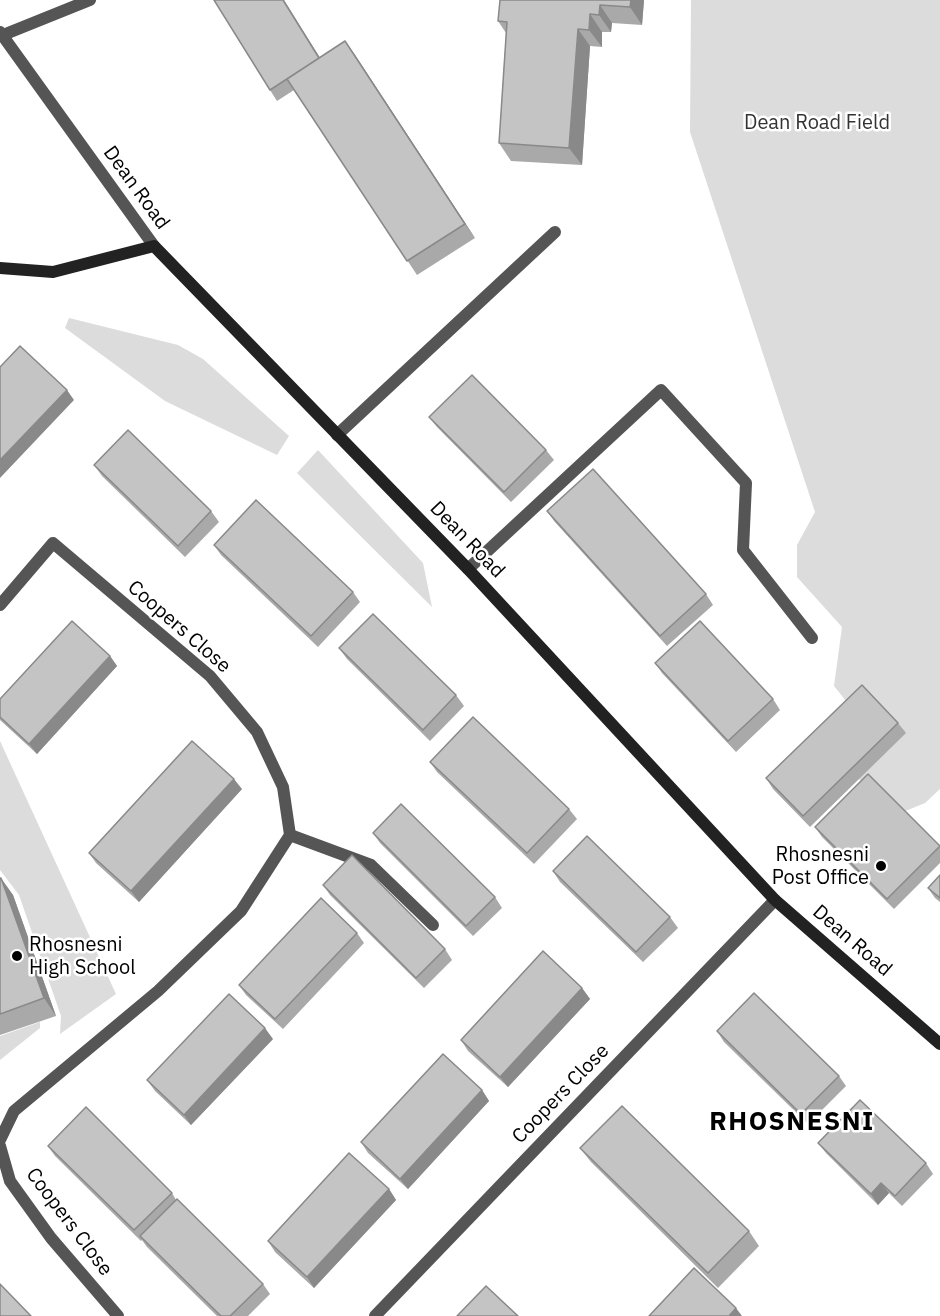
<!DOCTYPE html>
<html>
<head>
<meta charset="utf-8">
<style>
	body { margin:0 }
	canvas { display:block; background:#fff }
</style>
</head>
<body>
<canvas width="940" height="1316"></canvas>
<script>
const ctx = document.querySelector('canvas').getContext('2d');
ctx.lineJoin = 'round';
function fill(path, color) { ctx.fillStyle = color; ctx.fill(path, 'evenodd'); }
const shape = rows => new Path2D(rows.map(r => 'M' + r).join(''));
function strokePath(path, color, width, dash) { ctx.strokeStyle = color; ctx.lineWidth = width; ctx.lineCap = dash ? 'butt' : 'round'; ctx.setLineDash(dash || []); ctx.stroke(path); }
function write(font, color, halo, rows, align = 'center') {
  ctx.font = font + ' "IBM Plex Sans",sans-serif'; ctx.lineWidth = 5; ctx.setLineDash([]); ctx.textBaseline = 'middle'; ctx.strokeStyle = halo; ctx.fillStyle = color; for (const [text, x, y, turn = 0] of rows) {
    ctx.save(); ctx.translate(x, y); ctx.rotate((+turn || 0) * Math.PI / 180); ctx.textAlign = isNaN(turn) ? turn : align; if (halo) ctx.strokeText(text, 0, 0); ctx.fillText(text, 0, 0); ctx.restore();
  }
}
const green = shape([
	[691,0,940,0,940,789,925,803,903,812,870,790,859,779,846,701,834,686,842,627,797,577,797,545,815,512,690,132],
	[69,318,178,345,203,359,289,436,277,455,165,401,65,328],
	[318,450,423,563,432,607,297,473],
	[0,741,116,994,60,1034,61,1016,19,895,0,870],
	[40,1022,40,1028,0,1060,0,1036]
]);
const service = shape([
	[3,35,90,0],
	[337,435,555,232],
	[468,569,661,390,746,483,743,550,812,638],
	[290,835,371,865,433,925]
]);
const minor = shape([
	[0,605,53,543,210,676,257,732,283,787,290,835,241,911,158,991,14,1111,0,1140],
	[0,1146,10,1181,51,1238,118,1316],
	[375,1316,775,900]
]);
const tertiary = shape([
	[0,32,154,246]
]);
const secondary = shape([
	[0,268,53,272,154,246,468,569,775,900,940,1044]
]);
const wall = shape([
	[500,0,644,0,642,25,612,23,611,32,602,32,602,47,590,46,582,165,511,161,499,143,506,33,498,21],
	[355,55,475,238,417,275,294,90,277,101,270,90,320,57],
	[429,417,546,450,554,460,511,502,437,427],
	[94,465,211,511,219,522,185,557,102,476],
	[547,511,706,594,713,605,667,646,554,521],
	[214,545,353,592,360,602,318,647,221,555],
	[339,648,456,695,464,706,430,741,347,659],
	[110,656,117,666,37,754,0,720,0,699],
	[655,663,773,699,780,710,736,752,662,673],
	[898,723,906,733,810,827,773,789,766,778],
	[430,762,569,809,577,819,534,864,437,772],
	[242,789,139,902,96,863,89,853],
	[815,827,940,846,940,863,894,909,822,837],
	[373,833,495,897,502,908,473,936,380,843],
	[553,871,670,917,678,928,643,962,560,882],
	[940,875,940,902,935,898,928,888],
	[0,878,13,895,56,1016,0,1035],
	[323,885,445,949,452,960,424,988,330,895],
	[357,933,364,943,283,1029,246,995,239,985],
	[582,988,590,999,508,1087,468,1051,461,1040],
	[717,1031,839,1076,846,1086,808,1124,724,1042],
	[273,1039,191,1125,155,1091,147,1080],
	[482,1090,489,1101,408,1189,368,1153,361,1142],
	[818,1143,926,1163,933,1174,902,1206,889,1193,878,1205,826,1153],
	[48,1146,172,1193,176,1200,263,1284,270,1294,248,1316,217,1316,147,1247,142,1240,141,1241,55,1156],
	[580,1148,749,1231,759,1246,718,1288,591,1162],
	[389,1189,396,1200,314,1288,275,1252,268,1241]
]);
const shadedWall = shape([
	[283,0,284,0,327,69,320,59],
	[631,0,644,0,642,25,630,7],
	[600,5,612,23,611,32,599,15],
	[590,14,602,32,602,47,589,30],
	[578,29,590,46,582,165,569,148],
	[345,41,355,55,475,238,465,224],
	[67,390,74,400,0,478,0,460],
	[110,656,117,666,37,754,29,744],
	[234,779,242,789,139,902,131,891],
	[1,878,13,895,56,1016,44,998],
	[582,988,590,999,508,1087,500,1077],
	[265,1028,273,1039,191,1125,184,1115],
	[482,1090,489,1101,408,1189,400,1179],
	[881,1183,889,1193,878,1205,871,1194],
	[389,1189,396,1200,314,1288,307,1277],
	[736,1308,742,1316,729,1316]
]);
const building = shape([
	[214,0,283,0,319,58,270,90,214,0],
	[500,0,631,0,630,7,600,5,599,15,590,14,589,30,578,29,569,148,499,143,507,22,498,21,500,0],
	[345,41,465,224,407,261,287,79,345,41],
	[20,346,67,390,0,460,0,367,20,346],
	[472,375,546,450,504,492,429,417,472,375],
	[128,430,211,511,178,546,94,465,128,430],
	[593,469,706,594,660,636,547,511,593,469],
	[256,500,353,592,311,636,214,545,256,500],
	[373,614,456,695,423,730,339,648,373,614],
	[72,621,110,656,29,744,0,717,0,699,72,621],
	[700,621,773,699,728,741,655,663,700,621],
	[862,685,898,723,803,816,766,778,862,685],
	[473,717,569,809,527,853,430,762,473,717],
	[192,741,234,779,131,891,89,853,192,741],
	[868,774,940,846,887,899,815,827,868,774],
	[401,804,495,897,466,926,373,833,401,804],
	[587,836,670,917,636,952,553,871,587,836],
	[352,855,445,949,416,978,323,885,352,855],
	[940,875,940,898,928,888,940,875],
	[0,878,1,878,44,998,0,1014,0,878],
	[321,898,357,933,275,1019,239,985,321,898],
	[543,951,582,988,500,1077,461,1040,543,951],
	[754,993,839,1076,801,1114,717,1031,754,993],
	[229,994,265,1028,184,1115,147,1080,229,994],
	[443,1054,482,1090,400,1179,361,1142,443,1054],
	[860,1100,926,1163,895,1196,881,1183,871,1194,818,1143,860,1100],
	[622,1106,749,1231,708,1273,580,1148,622,1106],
	[86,1107,172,1193,134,1230,48,1146,86,1107],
	[349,1153,389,1189,307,1277,268,1241,349,1153],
	[177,1199,263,1284,230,1316,221,1316,140,1236,177,1199],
	[694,1268,736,1308,729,1316,649,1316,694,1268],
	[0,1284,31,1316,0,1316,0,1284],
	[486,1286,518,1316,457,1316,486,1286]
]);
const markers = [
	[881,866,6,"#000"],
	[17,956,6,"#000"]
];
const parkNames = [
	["Dean Road Field",817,123]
];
const streetNames = [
	["Dean Road",136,188,54],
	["Dean Road",467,540,46],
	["Coopers Close",179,627,41],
	["Dean Road",852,941,41],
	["Coopers Close",561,1094,-46],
	["Coopers Close",69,1222,53]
];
const poiNames = [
	["Rhosnesni",869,855],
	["Post Office",869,878],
	["Rhosnesni",29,945,"left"],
	["High School",29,968,"left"]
];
const districtNames = [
	["RHOSNESNI",792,1122]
];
fill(green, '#dcdcdc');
strokePath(service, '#555', 12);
strokePath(minor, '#555', 12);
strokePath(tertiary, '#555', 12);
strokePath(secondary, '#222', 12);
fill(wall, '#a9a9a9');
fill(shadedWall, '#898989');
fill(building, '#c4c4c4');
strokePath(building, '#898989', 1.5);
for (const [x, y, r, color] of markers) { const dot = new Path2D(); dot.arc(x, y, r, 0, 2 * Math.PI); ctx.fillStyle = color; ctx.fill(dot); strokePath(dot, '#fff', 2); }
write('20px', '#333', '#fff', parkNames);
write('20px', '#000', '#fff', streetNames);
write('20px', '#000', '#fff', poiNames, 'right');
ctx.letterSpacing = '1.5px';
write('bold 26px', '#000', '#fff', districtNames);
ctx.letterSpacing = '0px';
</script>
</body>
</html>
